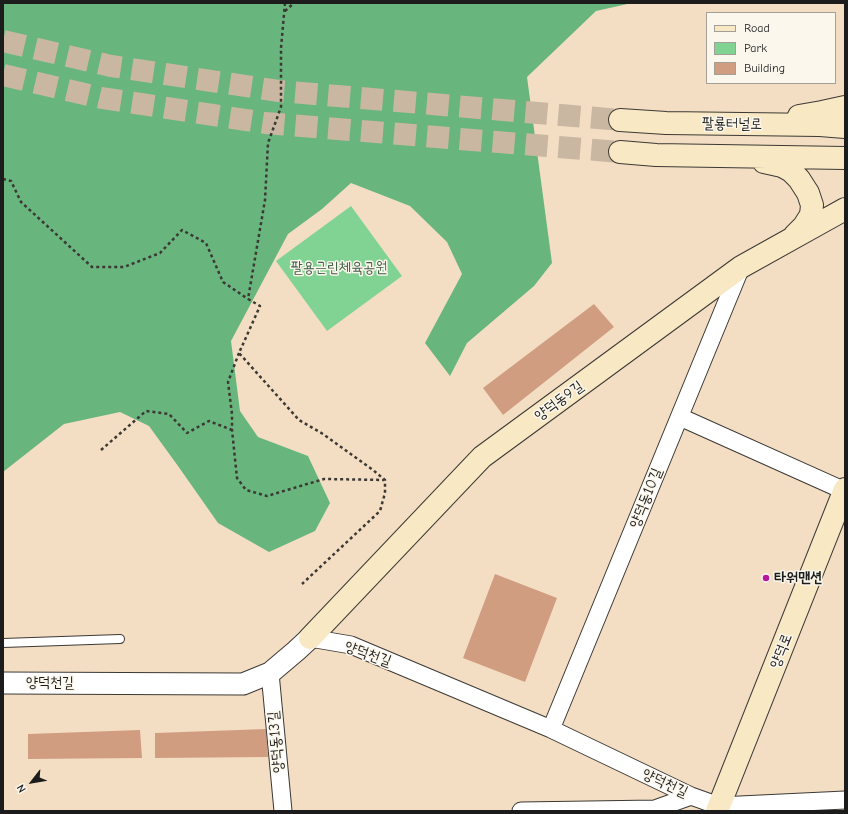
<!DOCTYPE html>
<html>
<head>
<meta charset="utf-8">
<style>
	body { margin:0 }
	#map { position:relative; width:848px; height:814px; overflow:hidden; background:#f4dec3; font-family:"Comic Neue",sans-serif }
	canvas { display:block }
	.frame { position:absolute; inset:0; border:4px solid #1c1c1c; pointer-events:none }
	.legend { position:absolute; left:706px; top:12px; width:130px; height:72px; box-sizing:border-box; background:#fbf7ec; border:1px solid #a29f99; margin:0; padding:5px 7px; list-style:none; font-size:12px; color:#1c1c1c }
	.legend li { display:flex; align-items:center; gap:8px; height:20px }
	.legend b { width:20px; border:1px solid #a29f99 }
	.north { position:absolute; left:12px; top:762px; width:40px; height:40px; -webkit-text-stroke:3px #fbf7ec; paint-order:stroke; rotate:239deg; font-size:11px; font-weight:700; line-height:16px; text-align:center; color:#1c1c1c }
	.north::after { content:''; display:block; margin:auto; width:14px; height:18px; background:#1c1c1c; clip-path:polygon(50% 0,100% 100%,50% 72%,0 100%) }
</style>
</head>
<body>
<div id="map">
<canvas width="848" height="814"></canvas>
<div class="frame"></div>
<ul class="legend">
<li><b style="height:5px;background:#f8e8c3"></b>Road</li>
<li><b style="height:11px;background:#81d394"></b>Park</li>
<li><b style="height:11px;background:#d09d81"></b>Building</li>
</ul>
<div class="north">N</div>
</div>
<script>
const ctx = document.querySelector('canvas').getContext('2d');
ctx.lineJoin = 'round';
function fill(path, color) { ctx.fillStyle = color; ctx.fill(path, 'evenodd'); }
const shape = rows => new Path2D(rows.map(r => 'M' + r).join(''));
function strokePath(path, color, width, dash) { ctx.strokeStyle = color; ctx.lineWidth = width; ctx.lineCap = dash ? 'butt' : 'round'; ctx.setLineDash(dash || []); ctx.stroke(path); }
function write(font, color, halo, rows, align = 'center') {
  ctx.font = font + ' "Comic Neue","Poor Story",sans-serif'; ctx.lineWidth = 3; ctx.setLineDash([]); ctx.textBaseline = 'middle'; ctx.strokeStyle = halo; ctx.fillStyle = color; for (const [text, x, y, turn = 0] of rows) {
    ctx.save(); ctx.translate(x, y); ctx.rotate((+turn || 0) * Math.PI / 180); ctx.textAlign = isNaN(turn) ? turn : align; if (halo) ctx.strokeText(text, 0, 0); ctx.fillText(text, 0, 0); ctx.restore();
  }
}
const green = shape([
	[351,206,402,276,327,331,276,261]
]);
const forest = shape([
	[3,3,632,3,596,11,527,77,552,263,534,286,467,343,450,376,425,343,462,274,447,242,410,206,351,183,322,209,288,234,231,341,240,411,258,437,308,456,330,503,315,531,269,552,218,523,178,466,149,426,120,412,64,424,3,472]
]);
const building = shape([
	[594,304,614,327,503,415,483,388],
	[495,574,557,598,525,682,463,658],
	[266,729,268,757,155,758,155,733],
	[140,730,142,758,28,759,28,734]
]);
const secondaryTunnel = shape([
	[3,41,111,66,279,91,620,120],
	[3,75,102,98,265,123,620,152]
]);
const path = shape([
	[285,3,281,48,281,107,268,143,265,200,248,299,260,306,239,353,299,420,323,434,373,470,385,480,385,493,380,511,302,584],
	[285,11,294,3],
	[3,179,11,181,21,202,92,267,124,267,160,253,182,230,206,243,223,282,248,299],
	[239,353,228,382,232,414,232,430,237,478,246,490,267,496,324,479,384,480],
	[101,450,146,411,169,414,187,433,209,421,232,430]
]);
const service = shape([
	[3,643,120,639]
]);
const minor = shape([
	[680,417,845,491],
	[310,638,351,645,551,729,691,796,719,806,845,800],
	[270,673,283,811],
	[551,729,741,267],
	[521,811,655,809,691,796]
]);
const tertiary = shape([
	[3,683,243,684,270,673,296,651,310,638]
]);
const secondary = shape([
	[799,116,822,112,845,107],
	[620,120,666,123,820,125,845,127],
	[620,152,656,155,845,158],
	[764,162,782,166,791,171,799,179,808,193,812,205,811,215,804,226,795,235],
	[310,638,482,457,741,267,845,209],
	[717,811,845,489]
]);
const markers = [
	[766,578,4,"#b5179e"]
];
const streetNames = [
	["팔룡터널로",732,124,1],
	["양덕동9길",559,401,-36],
	["양덕동10길",646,498,-68],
	["양덕로",781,651,-68],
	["양덕천길",368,654,20],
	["양덕천길",50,683],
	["양덕동13길",276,742,-95],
	["양덕천길",665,783,25]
];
const parkNames = [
	["팔용근린체육공원",339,268]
];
const poiNames = [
	["타워맨션",774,578]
];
fill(green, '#81d394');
fill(forest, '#68b57e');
fill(building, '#d09d81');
strokePath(secondaryTunnel, '#c9b7a2', 22, [22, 11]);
strokePath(service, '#3c3935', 10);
strokePath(minor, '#3c3935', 19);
strokePath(tertiary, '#3c3935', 23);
strokePath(secondary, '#3c3935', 24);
strokePath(path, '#3c3935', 2.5, [3, 3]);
strokePath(service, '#fff', 8);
strokePath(minor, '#fff', 17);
strokePath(tertiary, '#fff', 21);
strokePath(secondary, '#f8e8c3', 22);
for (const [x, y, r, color] of markers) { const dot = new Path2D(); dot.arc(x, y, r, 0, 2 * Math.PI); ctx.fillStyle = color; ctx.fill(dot); strokePath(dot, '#fbf7ec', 1.5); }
write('15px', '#1c1c1c', '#fbf7ec', streetNames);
write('15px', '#3f5c46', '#fbf7ec', parkNames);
write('bold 15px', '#1c1c1c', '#fbf7ec', poiNames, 'left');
</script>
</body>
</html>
